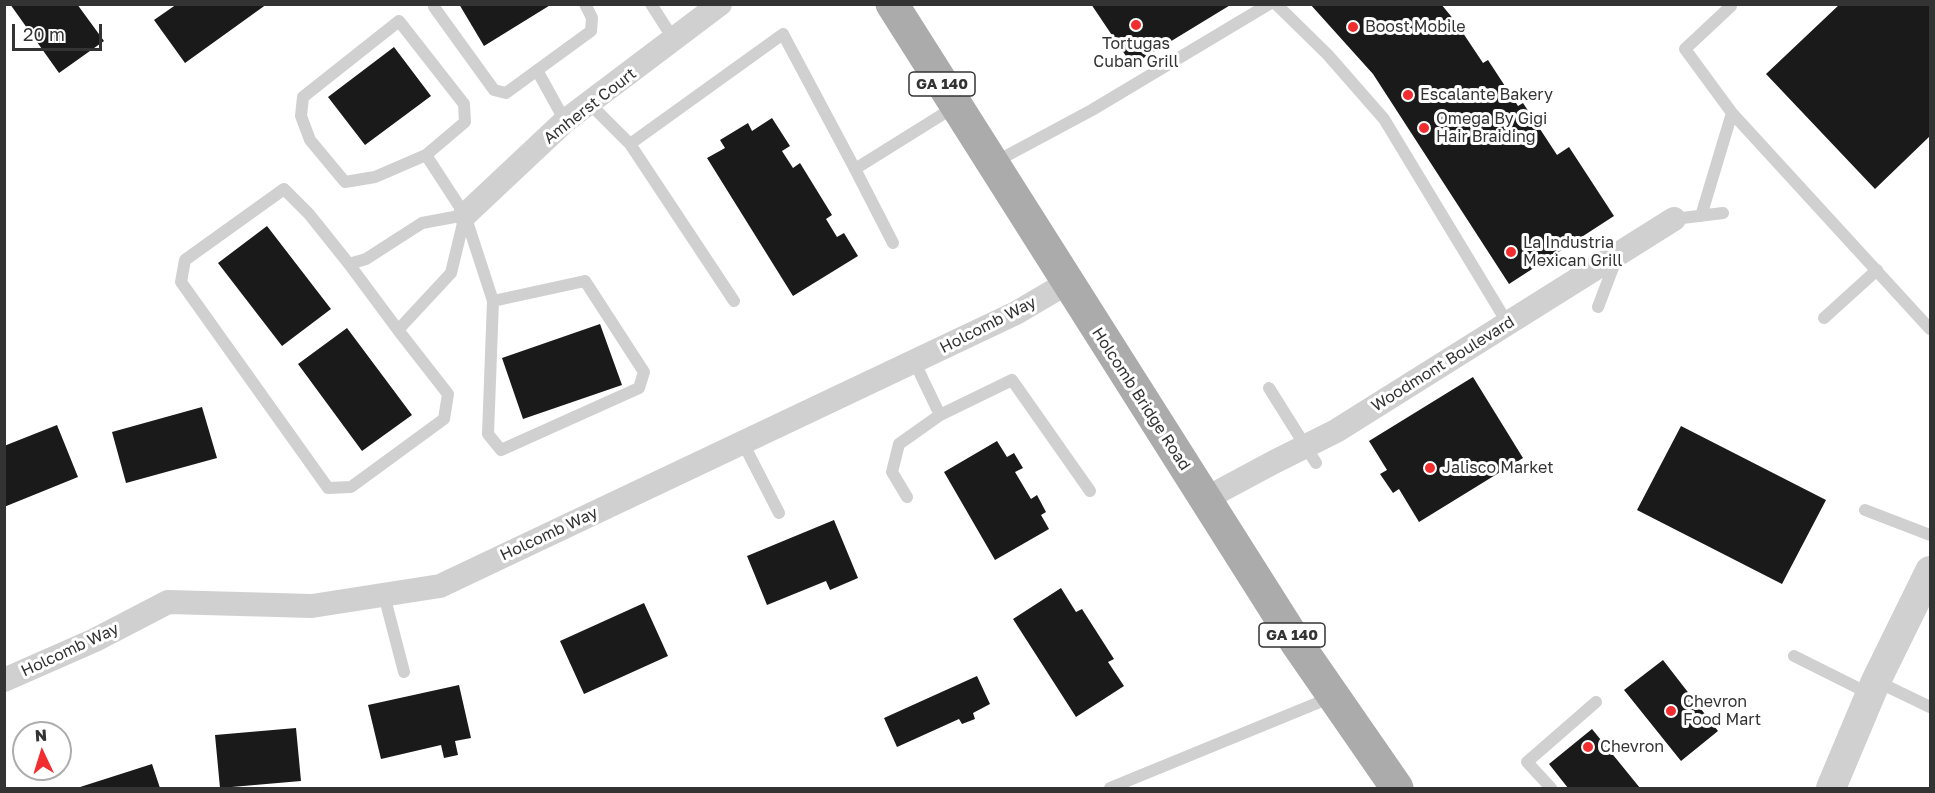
<!DOCTYPE html>
<html>
<head>
<meta charset="utf-8">
<style>
	body { margin:0 }
	#map { position:relative; width:1935px; height:793px; overflow:hidden; background:#fff; font-family:"Golos Text",sans-serif }
	canvas { display:block }
	.frame { position:absolute; inset:0; border:6px solid #333; pointer-events:none }
	.north { position:absolute; left:12px; top:721px; width:60px; height:60px; box-sizing:border-box; background:#fff; border:2px solid #adadad; border-radius:50%; rotate:356deg; font-size:16px; font-weight:700; line-height:24px; text-align:center; color:#333 }
	.north::after { content:''; display:block; margin:auto; width:21px; height:27px; background:#f12d2f; clip-path:polygon(50% 0,100% 100%,50% 72%,0 100%) }
	.scale { position:absolute; left:12px; top:24px; width:90px; height:27px; box-sizing:border-box; border:3px solid #333; border-top:0; padding-left:8px; font-size:18px; line-height:21px; white-space:nowrap; color:#333; -webkit-text-stroke:4px #fff; paint-order:stroke }
</style>
</head>
<body>
<div id="map">
<canvas width="1935" height="793"></canvas>
<div class="frame"></div>
<div class="north">N</div>
<div class="scale">20 m</div>
</div>
<script>
const ctx = document.querySelector('canvas').getContext('2d');
ctx.lineJoin = 'round';
function fill(path, color) { ctx.fillStyle = color; ctx.fill(path, 'evenodd'); }
const shape = rows => new Path2D(rows.map(r => 'M' + r).join(''));
function strokePath(path, color, width, dash) { ctx.strokeStyle = color; ctx.lineWidth = width; ctx.lineCap = dash ? 'butt' : 'round'; ctx.setLineDash(dash || []); ctx.stroke(path); }
function write(font, color, halo, rows, align = 'center') {
  ctx.font = font + ' "Golos Text",sans-serif'; ctx.lineWidth = 6; ctx.setLineDash([]); ctx.textBaseline = 'middle'; ctx.strokeStyle = halo; ctx.fillStyle = color; for (const [text, x, y, turn = 0] of rows) {
    ctx.save(); ctx.translate(x, y); ctx.rotate((+turn || 0) * Math.PI / 180); ctx.textAlign = isNaN(turn) ? turn : align; if (halo) ctx.strokeText(text, 0, 0); ctx.fillText(text, 0, 0); ctx.restore();
  }
}
const building = shape([
	[10,4,77,4,104,41,59,73],
	[177,4,267,4,185,63,154,20],
	[459,4,552,4,484,46],
	[1091,4,1232,4,1132,65],
	[1310,4,1441,4,1455,21,1483,63,1488,60,1518,106,1523,103,1557,155,1569,147,1614,216,1509,284,1373,74],
	[1840,4,1930,4,1930,136,1875,189,1766,74],
	[394,47,431,96,365,145,328,97],
	[772,118,790,146,782,151,793,168,800,163,832,215,826,219,837,237,844,233,858,256,793,296,707,158,725,148,720,140,748,123,752,131],
	[267,226,331,309,282,346,218,263],
	[600,324,622,385,523,419,502,358],
	[347,328,412,415,362,451,298,364],
	[1473,377,1523,458,1419,522,1399,489,1393,493,1380,474,1387,470,1369,441],
	[202,407,217,458,126,483,112,432],
	[57,425,78,477,4,507,4,446],
	[1681,426,1826,500,1782,584,1637,510],
	[997,441,1007,457,1014,453,1023,468,1015,472,1031,499,1037,495,1046,512,1041,515,1049,529,995,560,944,472],
	[834,520,858,578,830,590,826,581,767,605,747,556],
	[1061,588,1076,612,1082,609,1114,659,1108,662,1124,686,1076,717,1013,619],
	[644,603,668,656,584,694,560,641],
	[1663,660,1718,731,1681,761,1624,690],
	[977,676,990,704,973,713,975,719,962,724,959,719,897,747,884,718],
	[459,685,471,738,455,741,458,755,444,758,441,745,381,759,368,705],
	[296,728,301,781,220,788,215,735],
	[1592,729,1640,788,1568,788,1549,764],
	[152,764,160,788,77,788]
]);
const service = shape([
	[434,4,434,7,494,90,506,93,591,31,592,18,585,4],
	[651,4,674,40],
	[1276,4,1328,55,1384,119,1508,324],
	[1731,6,1685,49,1732,113,1930,329],
	[538,72,565,121],
	[589,103,630,144,783,34,855,169,956,106],
	[630,144,734,301],
	[426,155,375,177,345,182,310,140,301,116,303,97,399,21,464,104,465,122,426,155,465,215,493,301],
	[995,162,1092,110,1269,4],
	[855,169,893,243],
	[284,189,309,214,349,264,366,259,422,223,465,215,451,273,398,330,448,394,444,419,351,487,328,488,181,282,185,260,284,189],
	[1701,216,1732,113],
	[1674,219,1723,213],
	[349,264,398,330],
	[585,281,644,372,639,388,501,450,488,434,493,301,585,281],
	[1598,307,1617,257],
	[1824,318,1877,270],
	[914,361,940,415,1012,380,1090,491],
	[1269,388,1316,463],
	[743,443,779,513],
	[907,497,892,472,899,444,940,415],
	[1865,510,1930,535],
	[384,595,404,672],
	[1794,656,1870,694],
	[1876,681,1930,707],
	[1110,788,1332,697],
	[1551,788,1527,762,1596,702]
]);
const minor = shape([
	[465,215,565,121,720,4],
	[1205,499,1274,462,1336,431,1674,219],
	[4,680,95,640,168,602,312,606,440,586,1016,313,1067,283]
]);
const tertiary = shape([
	[1831,788,1876,681,1930,571]
]);
const primary = shape([
	[892,4,1296,642,1397,788]
]);
const markers = [
	[1136,25,6,"#f12d2f"],
	[1353,27,6,"#f12d2f"],
	[1408,95,6,"#f12d2f"],
	[1424,128,6,"#f12d2f"],
	[1511,252,6,"#f12d2f"],
	[1430,468,6,"#f12d2f"],
	[1671,711,6,"#f12d2f"],
	[1588,747,6,"#f12d2f"]
];
const shields = [
	[942,84,66],
	[1292,635,66]
];
const shieldNames = [
	["GA 140",942,84],
	["GA 140",1292,635]
];
const poiNames = [
	["Boost Mobile",1365,27],
	["Tortugas",1136,44,"center"],
	["Cuban Grill",1136,62,"center"],
	["Escalante Bakery",1420,95],
	["Omega By Gigi",1436,119],
	["Hair Braiding",1436,137],
	["La Industria",1523,243],
	["Mexican Grill",1523,261],
	["Jalisco Market",1442,468],
	["Chevron",1683,702],
	["Food Mart",1683,720],
	["Chevron",1600,747]
];
const streetNames = [
	["Amherst Court",590,106,-38],
	["Holcomb Way",988,325,-27],
	["Woodmont Boulevard",1443,364,-32],
	["Holcomb Bridge Road",1141,399,57],
	["Holcomb Way",549,534,-25],
	["Holcomb Way",70,650,-25]
];
fill(building, '#1a1a1a');
strokePath(service, '#d0d0d0', 12);
strokePath(minor, '#d0d0d0', 24);
strokePath(tertiary, '#d0d0d0', 30);
strokePath(primary, '#ababab', 33);
for (const [x, y, r, color] of markers) { const dot = new Path2D(); dot.arc(x, y, r, 0, 2 * Math.PI); ctx.fillStyle = color; ctx.fill(dot); strokePath(dot, '#fff', 2); }
for (const [x, y, w] of shields) { const box = new Path2D(); box.roundRect(x - w / 2, y - 12, w, 24, 4.5); ctx.fillStyle = '#fff'; ctx.fill(box); strokePath(box, '#333', 1.5); }
write('bold 15px', '#333', null, shieldNames);
write('16px', '#333', '#fff', poiNames, 'left');
write('16px', '#333', '#fff', streetNames);
</script>
</body>
</html>
